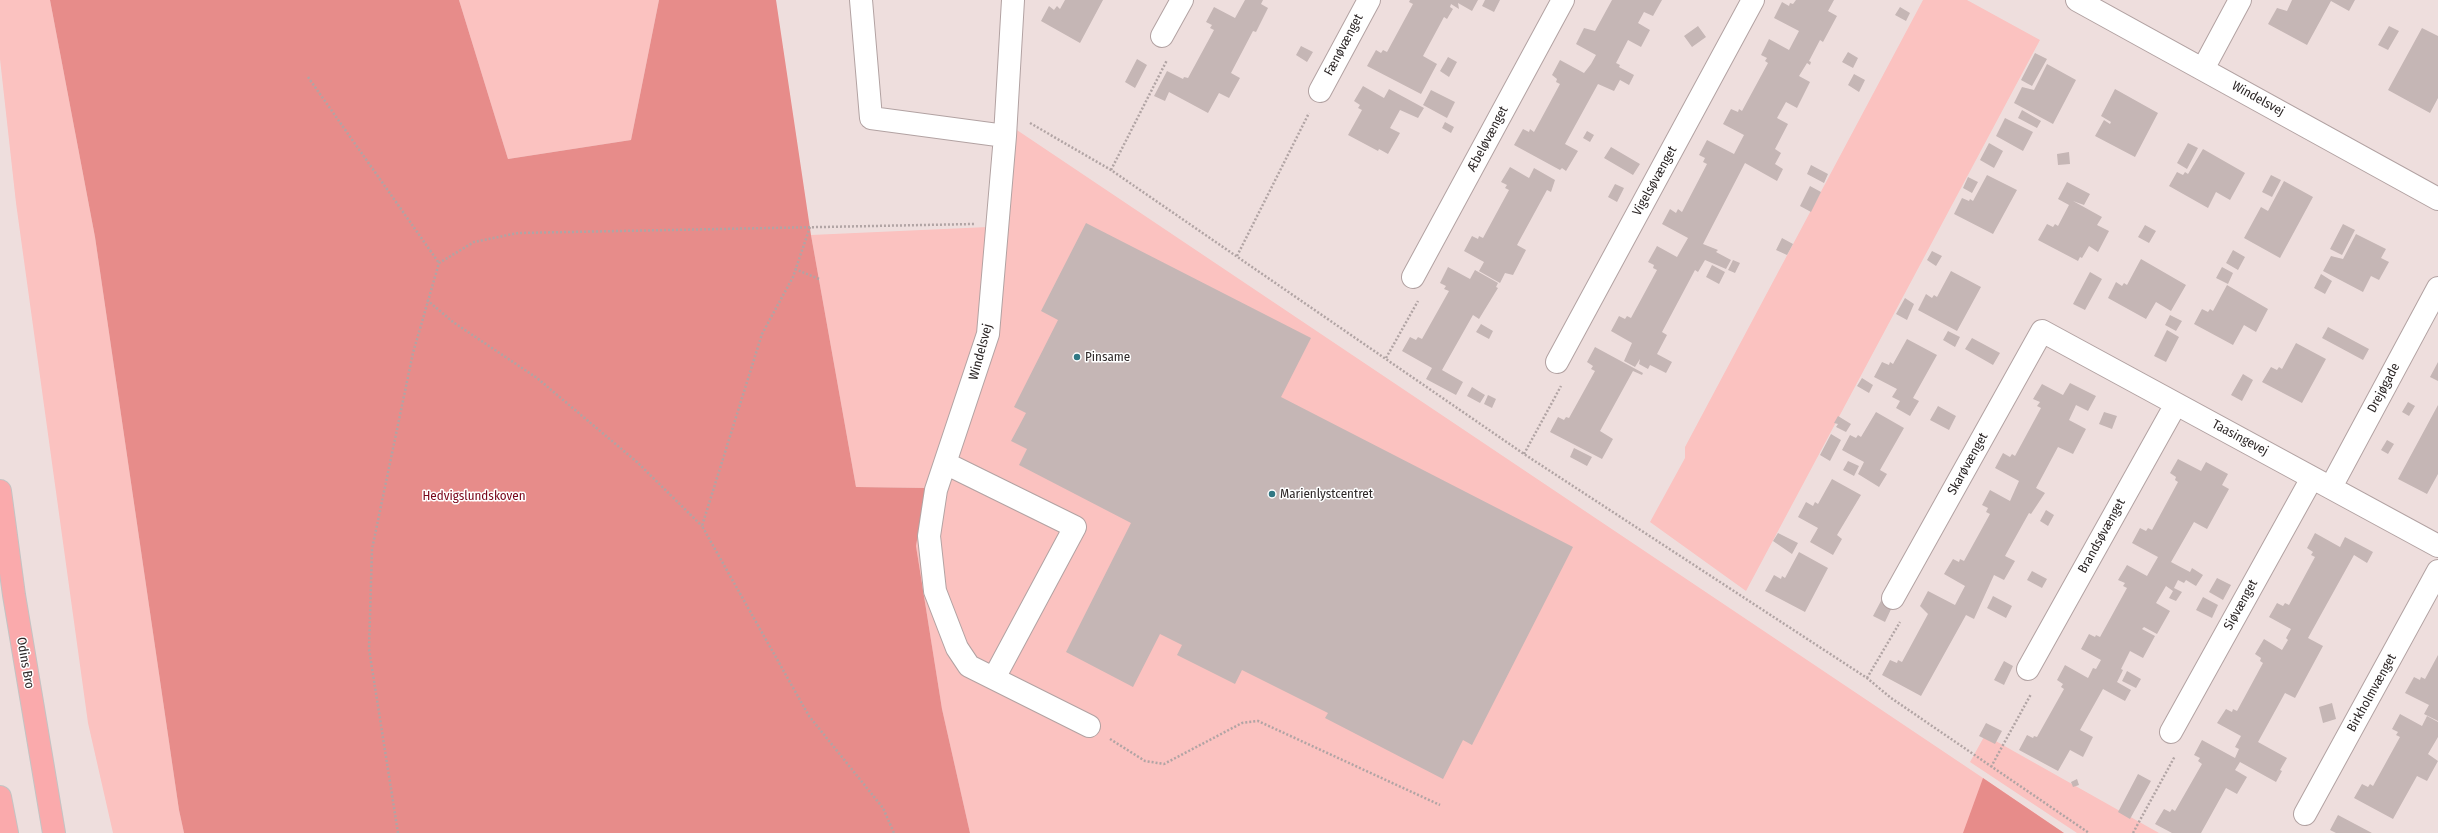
<!DOCTYPE html>
<html>
<head>
<meta charset="utf-8">
<style>
	body { margin:0 }
	canvas { display:block; background:#eededd }
</style>
</head>
<body>
<canvas width="2438" height="833"></canvas>
<script>
const ctx = document.querySelector('canvas').getContext('2d');
ctx.lineJoin = 'round';
function fill(path, color) { ctx.fillStyle = color; ctx.fill(path, 'evenodd'); }
const shape = rows => new Path2D(rows.map(r => 'M' + r).join(''));
function strokePath(path, color, width, dash) { ctx.strokeStyle = color; ctx.lineWidth = width; ctx.lineCap = dash ? 'butt' : 'round'; ctx.setLineDash(dash || []); ctx.stroke(path); }
function write(font, color, halo, rows, align = 'center') {
  ctx.font = font + ' "Fira Sans Condensed",sans-serif'; ctx.lineWidth = 3; ctx.setLineDash([]); ctx.textBaseline = 'middle'; ctx.strokeStyle = halo; ctx.fillStyle = color; for (const [text, x, y, turn = 0] of rows) {
    ctx.save(); ctx.translate(x, y); ctx.rotate((+turn || 0) * Math.PI / 180); ctx.textAlign = isNaN(turn) ? turn : align; if (halo) ctx.strokeText(text, 0, 0); ctx.fillText(text, 0, 0); ctx.restore();
  }
}
const green = shape([
	[0,0,50,0,95,237,179,810,184,833,113,833,88,723,16,203,0,59],
	[459,0,659,0,631,140,508,159],
	[1923,0,1967,0,2040,40,1746,591,1650,522,1685,458,1685,447],
	[996,116,1983,778,2064,833,970,833,942,709,916,546,926,488,856,487,811,235,988,227],
	[1985,735,2159,833,2077,833,1970,762]
]);
const forest = shape([
	[50,0,459,0,508,159,631,140,659,0,776,0,811,235,856,487,926,488,916,546,942,709,970,833,184,833,179,810,95,237],
	[1983,778,2064,833,1963,833]
]);
const building = shape([
	[1065,0,1103,0,1080,43,1041,21,1049,6,1054,10,1057,6,1060,9],
	[1245,0,1263,0,1261,4,1268,8,1256,32,1253,31,1231,73,1240,78,1229,98,1219,93,1208,113,1169,92,1165,101,1154,96,1167,71,1183,79,1184,77,1188,78,1214,30,1210,28,1212,25,1206,22,1214,7,1235,18],
	[1410,0,1478,0,1472,11,1458,3,1459,9,1451,4,1450,7,1453,9,1447,19,1444,17,1423,56,1437,64,1421,94,1367,66,1376,50,1381,53,1383,50,1387,52,1413,4,1409,2],
	[1485,0,1500,0,1494,12,1482,6],
	[1612,0,1662,0,1653,16,1644,12,1638,23,1650,30,1641,47,1628,40,1616,63,1620,65,1619,67,1634,75,1629,85,1620,80,1614,91,1598,84,1565,144,1578,151,1566,171,1562,168,1560,170,1514,145,1523,129,1529,132,1530,129,1534,132,1560,84,1556,82,1557,79,1552,75,1560,60,1584,73,1591,64,1596,55,1576,44,1584,28,1595,31],
	[1796,0,1834,0,1828,11,1837,16,1823,42,1820,40,1809,61,1811,62,1810,65,1807,63,1799,76,1810,82,1797,108,1786,102,1777,118,1788,124,1775,149,1781,153,1775,164,1783,169,1777,181,1745,163,1703,244,1718,250,1716,252,1731,260,1726,269,1705,260,1698,272,1695,270,1662,332,1667,335,1657,354,1672,362,1666,373,1650,365,1648,369,1639,364,1640,359,1635,367,1624,361,1632,343,1611,331,1619,316,1625,319,1627,316,1631,318,1657,270,1653,268,1654,265,1648,262,1657,246,1677,257,1688,238,1662,224,1670,209,1676,213,1678,209,1682,212,1707,164,1703,162,1705,158,1699,155,1707,140,1734,154,1744,135,1723,124,1731,109,1738,112,1739,109,1742,111,1768,63,1765,61,1767,58,1761,55,1769,39,1789,50,1799,31,1774,18,1782,2,1789,6,1790,3,1793,4],
	[2292,0,2355,0,2349,11,2331,1,2307,45,2268,24,2277,8,2287,11],
	[1900,7,1910,13,1906,21,1895,15],
	[1698,26,1706,37,1692,47,1684,36],
	[2389,26,2399,31,2388,50,2378,45],
	[2422,28,2438,36,2438,98,2430,113,2388,90],
	[1301,46,1313,52,1307,62,1296,55],
	[1848,52,1858,58,1853,68,1842,62],
	[2035,53,2047,59,2032,86,2021,80],
	[1448,57,1457,62,1449,77,1440,71],
	[1137,59,1147,65,1135,88,1125,82],
	[2047,64,2076,80,2053,124,2014,103,2022,87,2034,90],
	[1854,74,1865,80,1859,92,1848,85],
	[1363,86,1384,98,1389,89,1424,108,1418,118,1400,110,1390,128,1400,133,1388,154,1379,149,1378,151,1348,135,1362,110,1358,108,1360,105,1354,101],
	[2115,89,2158,113,2135,157,2095,136,2104,120,2110,124,2111,122,2101,116],
	[1431,90,1455,102,1447,118,1423,105],
	[2022,110,2041,121,2037,128,2018,118],
	[2005,118,2033,132,2023,151,1996,136],
	[1445,122,1454,127,1451,133,1442,128],
	[1587,131,1594,135,1590,142,1583,138],
	[1989,143,2003,151,1994,168,1980,160],
	[2188,143,2198,148,2187,169,2177,163],
	[1611,147,1640,164,1633,175,1604,158],
	[2203,149,2245,173,2230,200,2216,192,2208,208,2169,186,2177,172,2183,175,2185,172,2188,174],
	[2069,152,2070,164,2058,165,2057,154],
	[1811,165,1828,174,1824,183,1807,174],
	[1510,167,1529,178,1534,168,1555,180,1551,192,1547,190,1517,245,1526,250,1513,275,1505,273,1500,283,1479,271,1484,262,1464,251,1472,236,1478,239,1479,236,1483,238,1509,190,1505,188,1507,185,1501,182],
	[1987,175,2017,190,1993,234,1954,214,1962,198,1969,201,1970,199,1973,201],
	[2271,175,2281,180,2272,197,2262,192],
	[1968,177,1978,182,1972,193,1963,188],
	[2284,181,2313,197,2280,258,2244,238,2261,207,2268,211],
	[2067,182,2090,194,2084,205,2073,201,2102,217,2097,225,2109,231,2098,252,2089,246,2082,258,2080,257,2078,261,2038,240,2047,224,2053,227,2055,224,2058,226,2069,205,2058,199],
	[1615,184,1624,188,1617,202,1608,197],
	[1810,186,1821,192,1811,212,1800,206],
	[1086,223,1311,338,1281,397,1573,547,1472,745,1463,740,1443,779,1325,718,1328,713,1242,670,1235,684,1177,655,1182,645,1160,634,1133,687,1066,652,1131,523,1019,465,1027,449,1011,441,1026,413,1014,407,1058,320,1041,311],
	[2343,224,2355,230,2342,255,2330,249],
	[2145,225,2156,231,2149,243,2138,237],
	[2356,234,2386,249,2381,258,2389,262,2379,280,2371,276,2363,292,2323,271,2331,256,2343,259],
	[1782,238,1793,244,1787,255,1776,250],
	[2233,250,2245,257,2238,270,2226,263],
	[1932,251,1942,256,1936,266,1927,260],
	[2141,259,2186,285,2171,311,2156,302,2146,319,2108,298,2116,282,2122,286,2124,283,2127,285],
	[1733,260,1740,263,1735,273,1728,270],
	[1712,265,1725,272,1719,284,1706,277],
	[1448,267,1470,279,1475,270,1498,283,1496,287,1498,288,1479,319,1473,315,1442,370,1463,382,1456,395,1426,379,1432,368,1402,351,1410,337,1416,340,1418,337,1422,339,1449,291,1444,289,1446,286,1440,283],
	[2222,267,2233,273,2228,284,2216,278],
	[1951,271,1981,287,1957,331,1918,310,1926,294,1932,298,1934,295,1937,297],
	[2090,272,2102,279,2085,310,2073,304],
	[2321,274,2332,281,2325,294,2314,288],
	[2227,285,2268,309,2256,332,2244,325,2233,345,2194,324,2202,309,2208,312,2210,309,2213,311],
	[1905,298,1914,304,1907,320,1896,314],
	[2170,315,2182,321,2176,331,2165,325],
	[1481,324,1493,331,1489,339,1476,332],
	[2328,327,2369,349,2363,360,2322,338],
	[2167,330,2179,337,2166,362,2154,356],
	[1948,331,1960,337,1955,347,1943,340],
	[1972,338,2000,353,1993,365,1965,349],
	[1907,339,1937,355,1913,398,1919,401,1910,416,1896,408,1900,401,1892,397,1897,389,1874,377,1882,362,1889,365,1890,362,1893,364],
	[2296,343,2326,359,2302,403,2262,382,2271,367,2277,370,2279,367,2282,369],
	[1595,347,1643,373,1642,375,1633,371,1600,431,1613,439,1602,459,1550,432,1558,417,1564,420,1566,417,1569,418,1595,371,1591,369,1593,366,1587,362],
	[2438,362,2438,381,2430,377],
	[2243,374,2253,380,2242,401,2231,395],
	[1862,378,1873,385,1869,393,1857,386],
	[2070,383,2096,396,2088,411,2076,405,2069,420,2086,429,2073,454,2058,447,2036,488,2045,493,2031,514,2029,513,2005,556,2015,561,2004,580,1994,575,1974,619,1966,615,1921,696,1882,675,1890,660,1897,663,1898,660,1902,662,1928,614,1920,606,1928,591,1955,605,1965,586,1944,574,1953,559,1959,562,1960,559,1964,561,1990,514,1986,512,1988,508,1982,505,1990,490,2010,501,2019,481,1995,468,2003,453,2010,457,2012,454,2015,456,2041,408,2037,406,2040,402,2033,399,2042,384,2063,395],
	[1472,387,1485,395,1480,403,1467,396],
	[1488,395,1496,399,1492,408,1484,404],
	[2408,402,2415,406,2409,416,2402,412],
	[2438,405,2438,474,2427,494,2398,479],
	[1938,406,1956,416,1949,430,1930,420],
	[1876,412,1904,428,1880,470,1887,474,1879,487,1858,474,1864,462,1842,450,1850,435,1856,438,1858,435,1861,437],
	[2104,412,2117,416,2112,429,2099,424],
	[1838,416,1851,424,1846,432,1836,427,1838,424,1834,423],
	[1831,434,1841,440,1830,461,1820,455],
	[2387,440,2394,444,2388,454,2381,450],
	[1574,448,1592,457,1587,466,1570,457],
	[2178,459,2201,471,2206,462,2228,474,2222,485,2229,489,2207,529,2194,522,2171,562,2190,572,2192,568,2203,575,2196,586,2186,580,2184,583,2178,580,2174,588,2182,592,2176,601,2169,598,2173,591,2166,586,2156,603,2170,611,2157,634,2144,627,2142,629,2155,636,2143,658,2130,651,2121,669,2123,670,2117,682,2131,690,2125,701,2103,689,2080,730,2093,737,2083,757,2070,750,2058,771,2019,750,2027,735,2033,738,2034,736,2037,737,2064,689,2061,687,2063,684,2057,680,2065,665,2088,678,2093,668,2096,669,2101,660,2081,649,2089,634,2095,637,2096,635,2100,637,2127,588,2123,586,2125,583,2118,580,2127,565,2147,576,2158,557,2132,543,2140,528,2146,531,2148,528,2152,530,2178,482,2175,480,2176,477,2170,473],
	[1848,461,1859,466,1854,476,1843,470],
	[1832,479,1861,495,1837,535,1842,539,1833,555,1810,542,1818,528,1798,517,1806,502,1813,506,1815,502,1818,504],
	[2046,510,2054,515,2048,526,2040,521],
	[1778,533,1798,543,1792,554,1773,541],
	[2315,533,2340,547,2345,537,2373,552,2367,563,2354,555,2308,638,2323,646,2295,698,2285,693,2258,742,2287,758,2280,770,2282,771,2276,782,2240,762,2235,770,2247,777,2237,794,2226,788,2201,833,2172,833,2155,824,2164,809,2170,812,2172,809,2175,811,2202,764,2198,761,2200,758,2194,755,2202,740,2235,758,2239,749,2235,747,2241,736,2217,723,2226,709,2232,712,2233,709,2237,711,2263,663,2260,661,2261,658,2255,654,2264,639,2282,650,2288,640,2286,638,2291,629,2269,617,2277,603,2283,606,2285,603,2289,605,2315,557,2311,555,2313,552,2307,548],
	[1799,552,1828,568,1805,612,1765,591,1774,575,1781,579,1782,576,1785,578],
	[2032,571,2047,579,2042,588,2027,580],
	[2217,578,2231,585,2223,600,2209,592],
	[1993,596,2012,606,2006,618,1987,608],
	[2203,597,2218,605,2212,618,2196,610],
	[1882,599,1893,605,1885,622,1873,616],
	[2438,655,2438,721,2424,714,2429,705,2405,693,2414,677,2420,680,2421,677,2425,679],
	[2004,661,2013,666,2004,685,1994,680],
	[2127,671,2141,679,2136,688,2122,681],
	[2332,703,2336,719,2323,723,2319,707],
	[2400,714,2422,726,2427,716,2438,722,2438,737,2428,754,2438,761,2427,781,2417,776,2393,819,2354,798,2362,784,2368,787,2370,784,2373,786,2400,737,2396,735,2398,732,2392,729],
	[1986,723,2002,731,1995,744,1979,736],
	[2138,774,2151,781,2130,819,2118,812],
	[2077,779,2079,785,2073,787,2071,782],
	[2338,815,2372,833,2336,833,2330,830]
]);
const path = shape([
	[308,77,439,263],
	[1030,123,1111,170,1524,454,1867,678,1891,698,2089,833],
	[1111,170,1167,60],
	[810,227,793,277,762,334,702,526,809,716,883,808,894,833],
	[1237,256,1309,113],
	[795,269,819,279],
	[427,300,453,322,537,378,637,462,702,526],
	[1386,358,1418,301],
	[1524,454,1561,386],
	[1867,678,1900,622],
	[1110,739,1145,761,1164,764,1242,723,1258,721,1440,805],
	[1991,767,2031,694],
	[398,833,369,649,372,549,413,353,439,263,474,242,518,233,974,224],
	[2133,833,2175,756]
]);
const minor = shape([
	[861,0,871,118,1005,136],
	[1013,0,1005,136,988,334,936,490,929,536,935,591,957,648,969,666,1089,726],
	[2077,0,2438,199],
	[1162,36,1182,0],
	[2203,69,2240,0],
	[1320,91,1369,0],
	[1413,277,1563,0],
	[1557,362,1753,0],
	[945,463,1075,527,994,678],
	[2331,487,2438,288],
	[1893,598,2042,331,2438,546],
	[2028,669,2176,404],
	[2171,732,2312,478],
	[2305,814,2438,571]
]);
const major = shape([
	[0,491,14,595,54,833],
	[0,797,7,833]
]);
const markers = [
	[1077,357,4,"#317884"],
	[1272,494,4,"#317884"]
];
const streetNames = [
	["Fænøvænget",1344,45,-62],
	["Windelsvej",2258,99,29],
	["Æbeløvænget",1488,139,-62],
	["Vigelsøvænget",1655,181,-61],
	["Windelsvej",981,352,-75],
	["Drejøgade",2384,388,-62],
	["Taasingevej",2240,438,28],
	["Skarøvænget",1968,464,-61],
	["Brandsøvænget",2102,536,-61],
	["Siøvænget",2241,605,-61],
	["Odins Bro",25,663,80],
	["Birkholmvænget",2372,693,-61]
];
const poiNames = [
	["Pinsame",1085,357],
	["Marienlystcentret",1280,494]
];
const parkNames = [
	["Hedvigslundskoven",474,496]
];
fill(green, '#fbc2c0');
fill(forest, '#e78c8a');
fill(building, '#c5b6b5');
strokePath(minor, '#b2a2a2', 24);
strokePath(major, '#c4c3c3', 24);
strokePath(path, '#b1a4a4', 2.5, [2, 2]);
strokePath(minor, '#fff', 22);
strokePath(major, '#faaaac', 22);
for (const [x, y, r, color] of markers) { const dot = new Path2D(); dot.arc(x, y, r, 0, 2 * Math.PI); ctx.fillStyle = color; ctx.fill(dot); strokePath(dot, '#fff', 1.5); }
write('13px', '#2d2727', '#fff', streetNames);
write('13px', '#2d2727', '#fff', poiNames, 'left');
write('13px', '#79071b', '#fff', parkNames);
</script>
</body>
</html>
